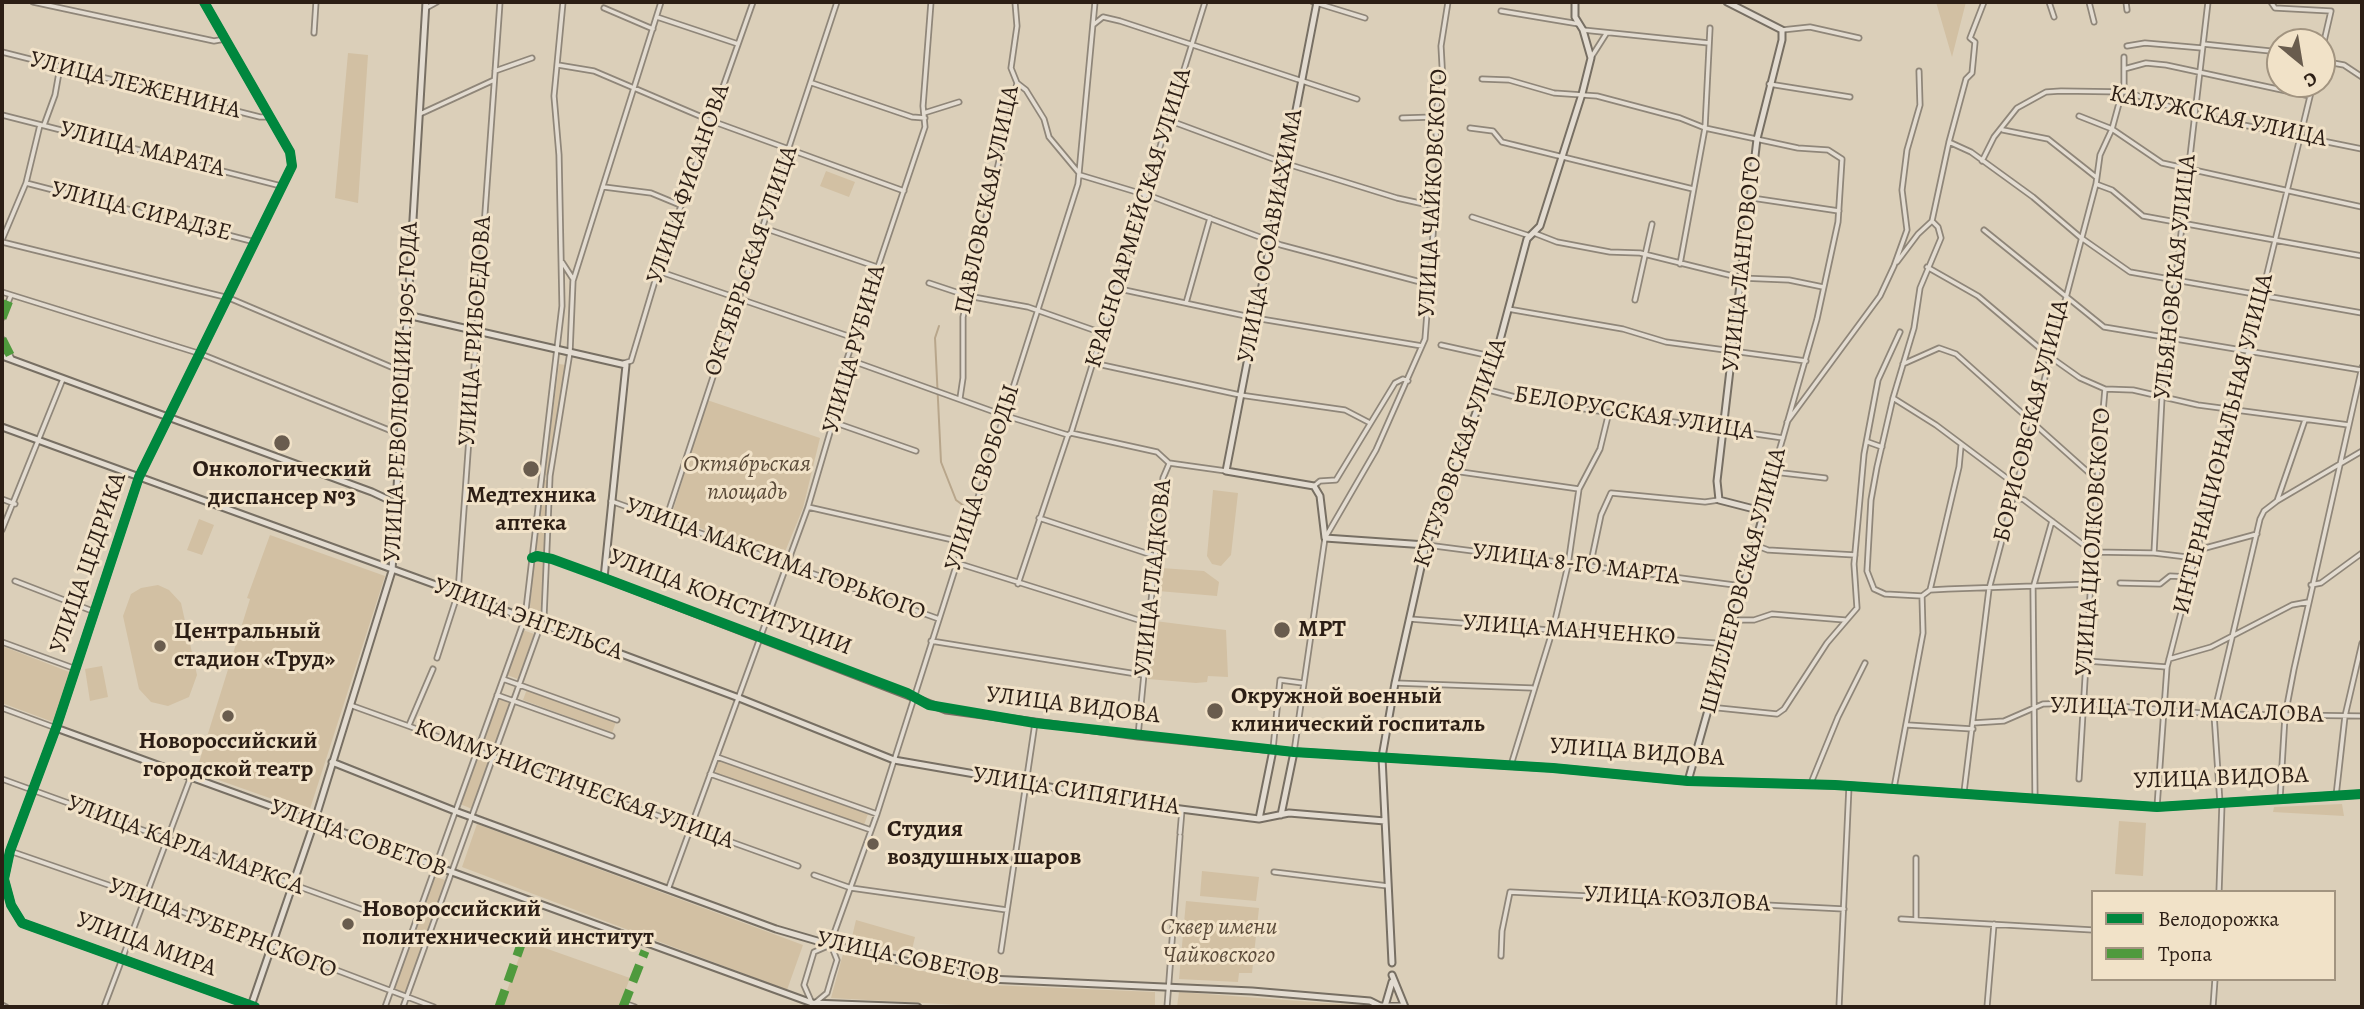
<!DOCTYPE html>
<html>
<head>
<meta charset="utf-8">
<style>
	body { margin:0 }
	#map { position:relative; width:2364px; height:1009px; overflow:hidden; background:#dbcfb9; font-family:Alegreya,serif }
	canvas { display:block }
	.frame { position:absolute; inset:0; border:4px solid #2c1e15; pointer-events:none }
	.legend { position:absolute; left:2091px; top:890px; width:245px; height:91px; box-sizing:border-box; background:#f1e2c8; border:2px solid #a29480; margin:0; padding:9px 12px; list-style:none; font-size:21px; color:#2c1e15 }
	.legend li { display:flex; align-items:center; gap:14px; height:35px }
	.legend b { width:35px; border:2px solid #a29480 }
	.north { position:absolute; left:2266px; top:28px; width:70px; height:70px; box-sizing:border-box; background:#f1e2c8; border:2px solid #a29480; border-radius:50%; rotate:150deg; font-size:19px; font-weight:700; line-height:28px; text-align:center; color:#2c1e15 }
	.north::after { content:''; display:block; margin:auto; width:24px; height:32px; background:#695c4e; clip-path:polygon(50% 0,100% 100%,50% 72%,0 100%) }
</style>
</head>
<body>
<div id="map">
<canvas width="2364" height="1009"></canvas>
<div class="frame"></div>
<ul class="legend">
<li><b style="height:9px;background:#00873e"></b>Велодорожка</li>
<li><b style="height:9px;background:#4f9a3d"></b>Тропа</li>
</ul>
<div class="north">С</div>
</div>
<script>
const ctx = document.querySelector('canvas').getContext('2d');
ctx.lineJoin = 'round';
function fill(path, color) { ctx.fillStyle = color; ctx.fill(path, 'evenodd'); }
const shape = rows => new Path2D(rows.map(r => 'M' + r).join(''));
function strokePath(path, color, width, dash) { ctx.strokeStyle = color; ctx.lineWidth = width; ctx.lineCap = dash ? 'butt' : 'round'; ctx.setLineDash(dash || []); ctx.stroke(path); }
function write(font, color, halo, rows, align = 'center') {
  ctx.font = font + ' Alegreya,serif'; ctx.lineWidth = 6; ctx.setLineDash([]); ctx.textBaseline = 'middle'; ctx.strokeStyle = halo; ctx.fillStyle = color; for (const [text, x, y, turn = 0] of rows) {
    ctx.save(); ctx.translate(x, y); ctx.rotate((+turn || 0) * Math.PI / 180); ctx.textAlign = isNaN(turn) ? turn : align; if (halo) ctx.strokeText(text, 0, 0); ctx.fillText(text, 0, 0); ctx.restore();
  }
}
const green = shape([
	[1936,2,1966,2,1952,57],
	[348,53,368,55,358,203,335,198],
	[826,171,855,182,849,197,820,186],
	[559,364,566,365,549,476,545,475],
	[707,400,820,438,803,508,782,559,671,517],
	[544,480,548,480,545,555,535,554],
	[1213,490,1238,493,1231,555,1221,566,1212,564,1207,556],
	[199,519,214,525,202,555,187,550],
	[270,535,385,576,309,812,196,772,250,599,247,598],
	[534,559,546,560,541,612,530,608],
	[1161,568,1204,571,1219,582,1217,596,1158,591],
	[158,585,169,590,181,603,197,675,189,697,168,706,151,702,139,689,123,616,131,594,141,588],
	[1155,621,1226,630,1228,677,1208,676,1207,682,1196,683,1148,679],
	[523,630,534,634,518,679,507,675],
	[2,646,72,673,53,722,2,703],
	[102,666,108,697,90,701,85,669],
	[527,689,616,722,612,733,523,700],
	[498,697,511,702,494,749,480,744],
	[479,753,490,757,472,809,460,804],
	[719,760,868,814,864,825,715,773],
	[2342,804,2344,816,2273,812,2274,807],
	[2119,821,2146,823,2143,876,2115,874],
	[477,824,803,945,787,990,462,867],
	[1202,871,1259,877,1256,901,1200,896],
	[433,876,448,881,406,994,393,990],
	[1186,901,1259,908,1252,973,1239,973,1238,982,1179,979],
	[856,920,915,937,911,954,851,941],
	[525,941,630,978,619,1007,501,1007],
	[843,954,989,985,1155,992,1155,1007,997,1007,831,998],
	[1179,992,1353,1005,1356,1007,1177,1007]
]);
const stream = shape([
	[939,326,935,338,941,462,956,500,964,506]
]);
const street = shape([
	[33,2,214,41,225,39],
	[1313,2,1365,18],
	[1984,2,1970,38,1975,42,1972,73,1966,79,1949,142,1932,221,1938,227,1941,238,1920,288,1914,328,1893,398,1877,467,1871,500,1867,571,1874,589,1885,594,1922,596,1930,590,1948,589,2091,584],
	[2049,2,2054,17],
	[2089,2,2094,22],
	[2126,2,2127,10],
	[2271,2,2275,8,2331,11,2322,50],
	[428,7,437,2],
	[604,8,653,29],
	[1501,11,1579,24],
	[657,17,738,44],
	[1093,25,1103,17,1120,21,1357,99],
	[1583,30,1709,43],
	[1782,30,1810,27,1859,38],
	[314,33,316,2],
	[2203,44,2280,52],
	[2127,46,2145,43,2202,48],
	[2,52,260,117,268,117],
	[1592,56,1606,34],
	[2322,61,2344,65,2362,77],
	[558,65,594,71,709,120,904,191],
	[2124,69,2146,63,2166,65,2310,96],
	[495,71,532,58],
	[1482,79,1509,80,1554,93,1597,96,1680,118,1705,128,1798,148,1828,150,1842,159,1838,222,1817,319,1761,514],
	[812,83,912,117,925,118],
	[1017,83,1026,90,1044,119,1049,137,1079,173],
	[1769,84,1850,97],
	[924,113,959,102],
	[420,114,494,80],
	[2,115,281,186],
	[2079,116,2112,129,2162,163,2362,207],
	[1402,118,1434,117],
	[1168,120,1284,163,1397,198,1433,206],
	[44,125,55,95,60,67],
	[1470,128,1493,131,1502,142,1693,189],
	[2003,130,2048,139,2096,177],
	[1949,142,1971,152,2033,197,2080,237,2130,272,2362,313],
	[1982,161,1994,137,2017,108,2046,92,2061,91,2127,92,2194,115,2362,149],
	[1080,175,1153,197,1281,245,1428,284],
	[26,183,255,242],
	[2096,184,2112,190,2143,216,2362,256],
	[604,187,651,193,680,205],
	[1752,198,1839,211],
	[1472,217,1530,236],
	[764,228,877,267],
	[1984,230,2104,327,2361,370],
	[1534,233,1557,242,1610,252,1640,253,1741,278,1789,280,1823,287],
	[2,240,26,183,40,125],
	[2,242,229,298,403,372],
	[562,262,573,279],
	[1897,262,1918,234,1932,221],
	[1680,264,1705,128,1710,28],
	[1927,267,1978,296,2049,356,2080,378,2105,389,2133,390,2198,405,2349,425],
	[658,271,854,338],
	[929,283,968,296,1028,307,1102,333],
	[1115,288,1255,318,1422,346],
	[2,292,201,354,399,434],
	[1635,300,1652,224],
	[1186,303,1210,218],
	[1508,309,1623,329,1666,342,1806,361],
	[2,318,11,295],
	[2,339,12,359],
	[1441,345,1495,357],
	[847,359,1003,415,1068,435,1071,433,1157,452,1169,463,1226,471],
	[624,363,631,361,658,271,753,2],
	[1093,363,1240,395,1345,410,1370,423],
	[1903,364,1939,348,1956,354,2097,480],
	[1485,389,1530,401,1783,438],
	[960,398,963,378,963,317,1017,83,1011,68,1017,26,1015,2],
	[1893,398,1936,425,2016,485],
	[833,422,916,451],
	[1787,422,1880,296,1894,266,1907,230,1902,190,1907,150,1920,105,1919,71],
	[1071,433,1205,2],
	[1868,442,1882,447],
	[1454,471,1579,489],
	[1774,472,1825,478],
	[1314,486,1320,481,1336,480,1395,383,1403,379,1408,381],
	[2014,496,2024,500,2093,552,2154,553,2195,558],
	[2,499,15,504],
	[611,501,939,619],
	[2277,501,2305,420],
	[808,507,962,542],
	[1039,518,1155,556],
	[666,519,837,2],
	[2,530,63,379],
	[1427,545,1742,586],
	[1755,545,1768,550,1855,555],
	[2198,550,2257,534],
	[2154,553,2162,397,2208,2],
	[532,558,537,556,552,559,604,578],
	[957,563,1148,623],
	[1590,567,1601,515,1611,493,1705,502,1719,500],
	[15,581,95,612],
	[2120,583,2160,584,2170,576,2190,577],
	[1018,584,1068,435],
	[2311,585,2321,583,2362,553],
	[1930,590,1959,467,1961,446],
	[1410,619,1727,644],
	[1735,620,1754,620,1772,614,1845,620],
	[931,641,1143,675],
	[2,642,76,669],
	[437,658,458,593,500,2],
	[2169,659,2211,647,2292,605,2308,602],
	[2087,661,2167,667],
	[503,679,617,720],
	[1395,683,1532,688],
	[497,695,612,736],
	[350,705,798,866],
	[1709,707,1777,714,1784,709,1827,643,1857,608,1854,564,1864,454,1878,380,1900,332],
	[2,708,56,728],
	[1973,723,2004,721,2043,704,2082,703,2214,714,2362,716],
	[409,725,433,669],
	[1908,725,1973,729],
	[1138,736,1163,478,1169,464],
	[1273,749,1280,680,1303,683],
	[1294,752,1325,538,1376,450,1425,339,1439,157,1434,117,1443,83,1441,46,1448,2],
	[717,757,877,814],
	[1511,765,1553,629,1568,565,1579,489,1600,449,1609,412],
	[710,774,871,830],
	[2,779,369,912],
	[2079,779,2097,480,2105,389],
	[1811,783,1838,717,1865,663],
	[1894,788,1923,633,1922,596],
	[1964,792,1989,589,2096,184,2100,155,2112,129,2124,85,2124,57],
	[2336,796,2345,716,2362,643],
	[2035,797,2033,588,2052,521],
	[2280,799,2285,716,2294,669,2362,367],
	[2220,803,2214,714,2260,519,2264,511,2277,501,2362,451],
	[2157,807,2167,667,2248,352,2313,84],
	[1180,833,1182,810],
	[10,851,143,897,434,1007],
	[1274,872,1388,886],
	[814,875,851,888,1007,910],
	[669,887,808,507,833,422,847,359,925,127,923,106,931,2],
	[2219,892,2222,803],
	[1901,919,2093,930],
	[1916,920,1916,858],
	[1001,951,1035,723],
	[1501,956,1502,931,1510,892,1844,909],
	[811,1001,804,985,814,952,830,945],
	[624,1003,635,1007],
	[2,1005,6,1007],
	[104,1007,190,779],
	[385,1007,525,618,562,306,559,155,554,96,563,2],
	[403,1007,544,616,550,476,570,352,573,281,661,2],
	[810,1007,827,993,832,976,837,960,831,945,832,939,877,814,1078,184,1095,2],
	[1167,1007,1180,836],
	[1839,1007,1849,786],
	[1987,1007,1994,924],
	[2213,1007,2215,979]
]);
const secondary = shape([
	[204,2,290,152,292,166,139,477,56,728,10,851,4,879,11,905,22,923,255,1007],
	[1317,2,1226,471,1314,486,1320,496,1325,538,1426,545],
	[407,315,626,365,604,578,946,710,1138,736,1294,752,1553,768,1688,781,1835,785,2157,807,2362,794],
	[2,356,372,492,387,499,395,511],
	[2,427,458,593,739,698,894,760,1165,807,1259,819,1289,813,1385,821],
	[56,728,812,1003,918,1007],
	[332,762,455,811,776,929,831,945,989,979,1252,991,1370,1001,1382,1007],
	[1688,781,1762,519,1758,510,1719,500,1717,481,1757,139,1782,40,1782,30,1727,2],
	[1281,815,1294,752],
	[1259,819,1273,750],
	[1392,963,1382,757,1395,683,1426,545,1492,370,1527,239,1540,226,1582,94,1591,58,1583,30,1575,17,1575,2],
	[1392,975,1405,1007],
	[251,1006,314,823,392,571,426,2],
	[1385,1006,1392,982]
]);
const highway = shape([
	[1381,1007,1402,1007]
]);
const quiet = shape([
	[2,318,11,295],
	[2,339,13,361],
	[499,1007,524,936],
	[623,1007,645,951]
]);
const cycleway = shape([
	[204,2,290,152,292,166,139,477,56,728,10,851,4,879,11,905,22,923,255,1007],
	[532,558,537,556,552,559,604,578,907,693,929,705,1035,723,1294,752,1553,768,1688,781,1835,785,2157,807,2362,794]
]);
const markers = [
	[282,443,9,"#695c4e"],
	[531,469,9,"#695c4e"],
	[1282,630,9,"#695c4e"],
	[160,646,7,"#695c4e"],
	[1215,711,9,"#695c4e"],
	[228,716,7,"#695c4e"],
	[873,844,7,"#695c4e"],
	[348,924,7,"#695c4e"]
];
const streetNames = [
	["УЛИЦА ЛЕЖЕНИНА",135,86,14],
	["КАЛУЖСКАЯ УЛИЦА",2218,117,12],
	["УЛИЦА МАРАТА",142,150,14],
	["УЛИЦА ФИСАНОВА",689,184,-71],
	["УЛИЦА ЧАЙКОВСКОГО",1434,193,-87],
	["ПАВЛОВСКАЯ УЛИЦА",988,200,-78],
	["УЛИЦА СИРАДЗЕ",141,212,14],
	["КРАСНОАРМЕЙСКАЯ УЛИЦА",1139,218,-73],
	["УЛИЦА ОСОАВИАХИМА",1271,236,-79],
	["ОКТЯБРЬСКАЯ УЛИЦА",752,261,-71],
	["УЛИЦА ЛАНГОВОГО",1743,264,-84],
	["УЛЬЯНОВСКАЯ УЛИЦА",2176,277,-84],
	["УЛИЦА ГРИБОЕДОВА",476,331,-86],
	["УЛИЦА РУБИНА",855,349,-74],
	["УЛИЦА РЕВОЛЮЦИИ 1905 ГОДА",402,392,-87],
	["БЕЛОРУССКАЯ УЛИЦА",1634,414,9],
	["БОРИСОВСКАЯ УЛИЦА",2032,421,-76],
	["ИНТЕРНАЦИОНАЛЬНАЯ УЛИЦА",2224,444,-76],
	["КУТУЗОВСКАЯ УЛИЦА",1461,453,-71],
	["УЛИЦА СВОБОДЫ",983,478,-72],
	["УЛИЦА ЦИОЛКОВСКОГО",2094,542,-86],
	["УЛИЦА МАКСИМА ГОРЬКОГО",775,560,20],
	["УЛИЦА ЦЕДРИКА",89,563,-71],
	["УЛИЦА 8-ГО МАРТА",1576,565,7],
	["УЛИЦА ГЛАДКОВА",1154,578,-84],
	["ШИЛЛЕРОВСКАЯ УЛИЦА",1744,581,-75],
	["УЛИЦА КОНСТИТУЦИИ",730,603,21],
	["УЛИЦА ЭНГЕЛЬСА",528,620,20],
	["УЛИЦА МАНЧЕНКО",1569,631,4],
	["УЛИЦА ВИДОВА",1073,706,7],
	["УЛИЦА ТОЛИ МАСАЛОВА",2187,711,2],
	["УЛИЦА ВИДОВА",1637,753,4],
	["УЛИЦА ВИДОВА",2221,779,-2],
	["КОММУНИСТИЧЕСКАЯ УЛИЦА",574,785,20],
	["УЛИЦА СИПЯГИНА",1076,792,9],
	["УЛИЦА СОВЕТОВ",358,839,20],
	["УЛИЦА КАРЛА МАРКСА",185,846,20],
	["УЛИЦА КОЗЛОВА",1677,900,3],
	["УЛИЦА ГУБЕРНСКОГО",222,929,21],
	["УЛИЦА МИРА",146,945,20],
	["УЛИЦА СОВЕТОВ",908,959,12]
];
const parkNames = [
	["Октябрьская",747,465],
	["площадь",747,493],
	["Сквер имени",1219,928],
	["Чайковского",1219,956]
];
const poiNames = [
	["Онкологический",282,470,"center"],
	["диспансер №3",282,498,"center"],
	["Медтехника",531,496,"center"],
	["аптека",531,524,"center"],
	["МРТ",1298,630],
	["Центральный",174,632],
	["стадион «Труд»",174,660],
	["Окружной военный",1231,697],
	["клинический госпиталь",1231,725],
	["Новороссийский",228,742,"center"],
	["городской театр",228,770,"center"],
	["Студия",887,830],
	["воздушных шаров",887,858],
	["Новороссийский",362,910],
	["политехнический институт",362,938]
];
fill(green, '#d2c0a3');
strokePath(stream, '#b8a68b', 2);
strokePath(street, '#8f8679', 7);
strokePath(secondary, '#776f63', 9);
strokePath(highway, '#776f63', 10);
strokePath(street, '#e3dcd1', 3.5);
strokePath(secondary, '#e3dcd1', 5);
strokePath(highway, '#ded6c9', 7);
strokePath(quiet, '#4f9a3d', 9, [18, 9]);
strokePath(cycleway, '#00873e', 10);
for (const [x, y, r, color] of markers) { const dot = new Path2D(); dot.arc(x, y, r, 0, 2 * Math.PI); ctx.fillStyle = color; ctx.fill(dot); strokePath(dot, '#f1e2c8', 2.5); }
write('24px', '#2c1e15', '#f1e2c8', streetNames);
write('italic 24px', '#5b4b3a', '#f1e2c8', parkNames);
write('bold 24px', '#2c1e15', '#f1e2c8', poiNames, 'left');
</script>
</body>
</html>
